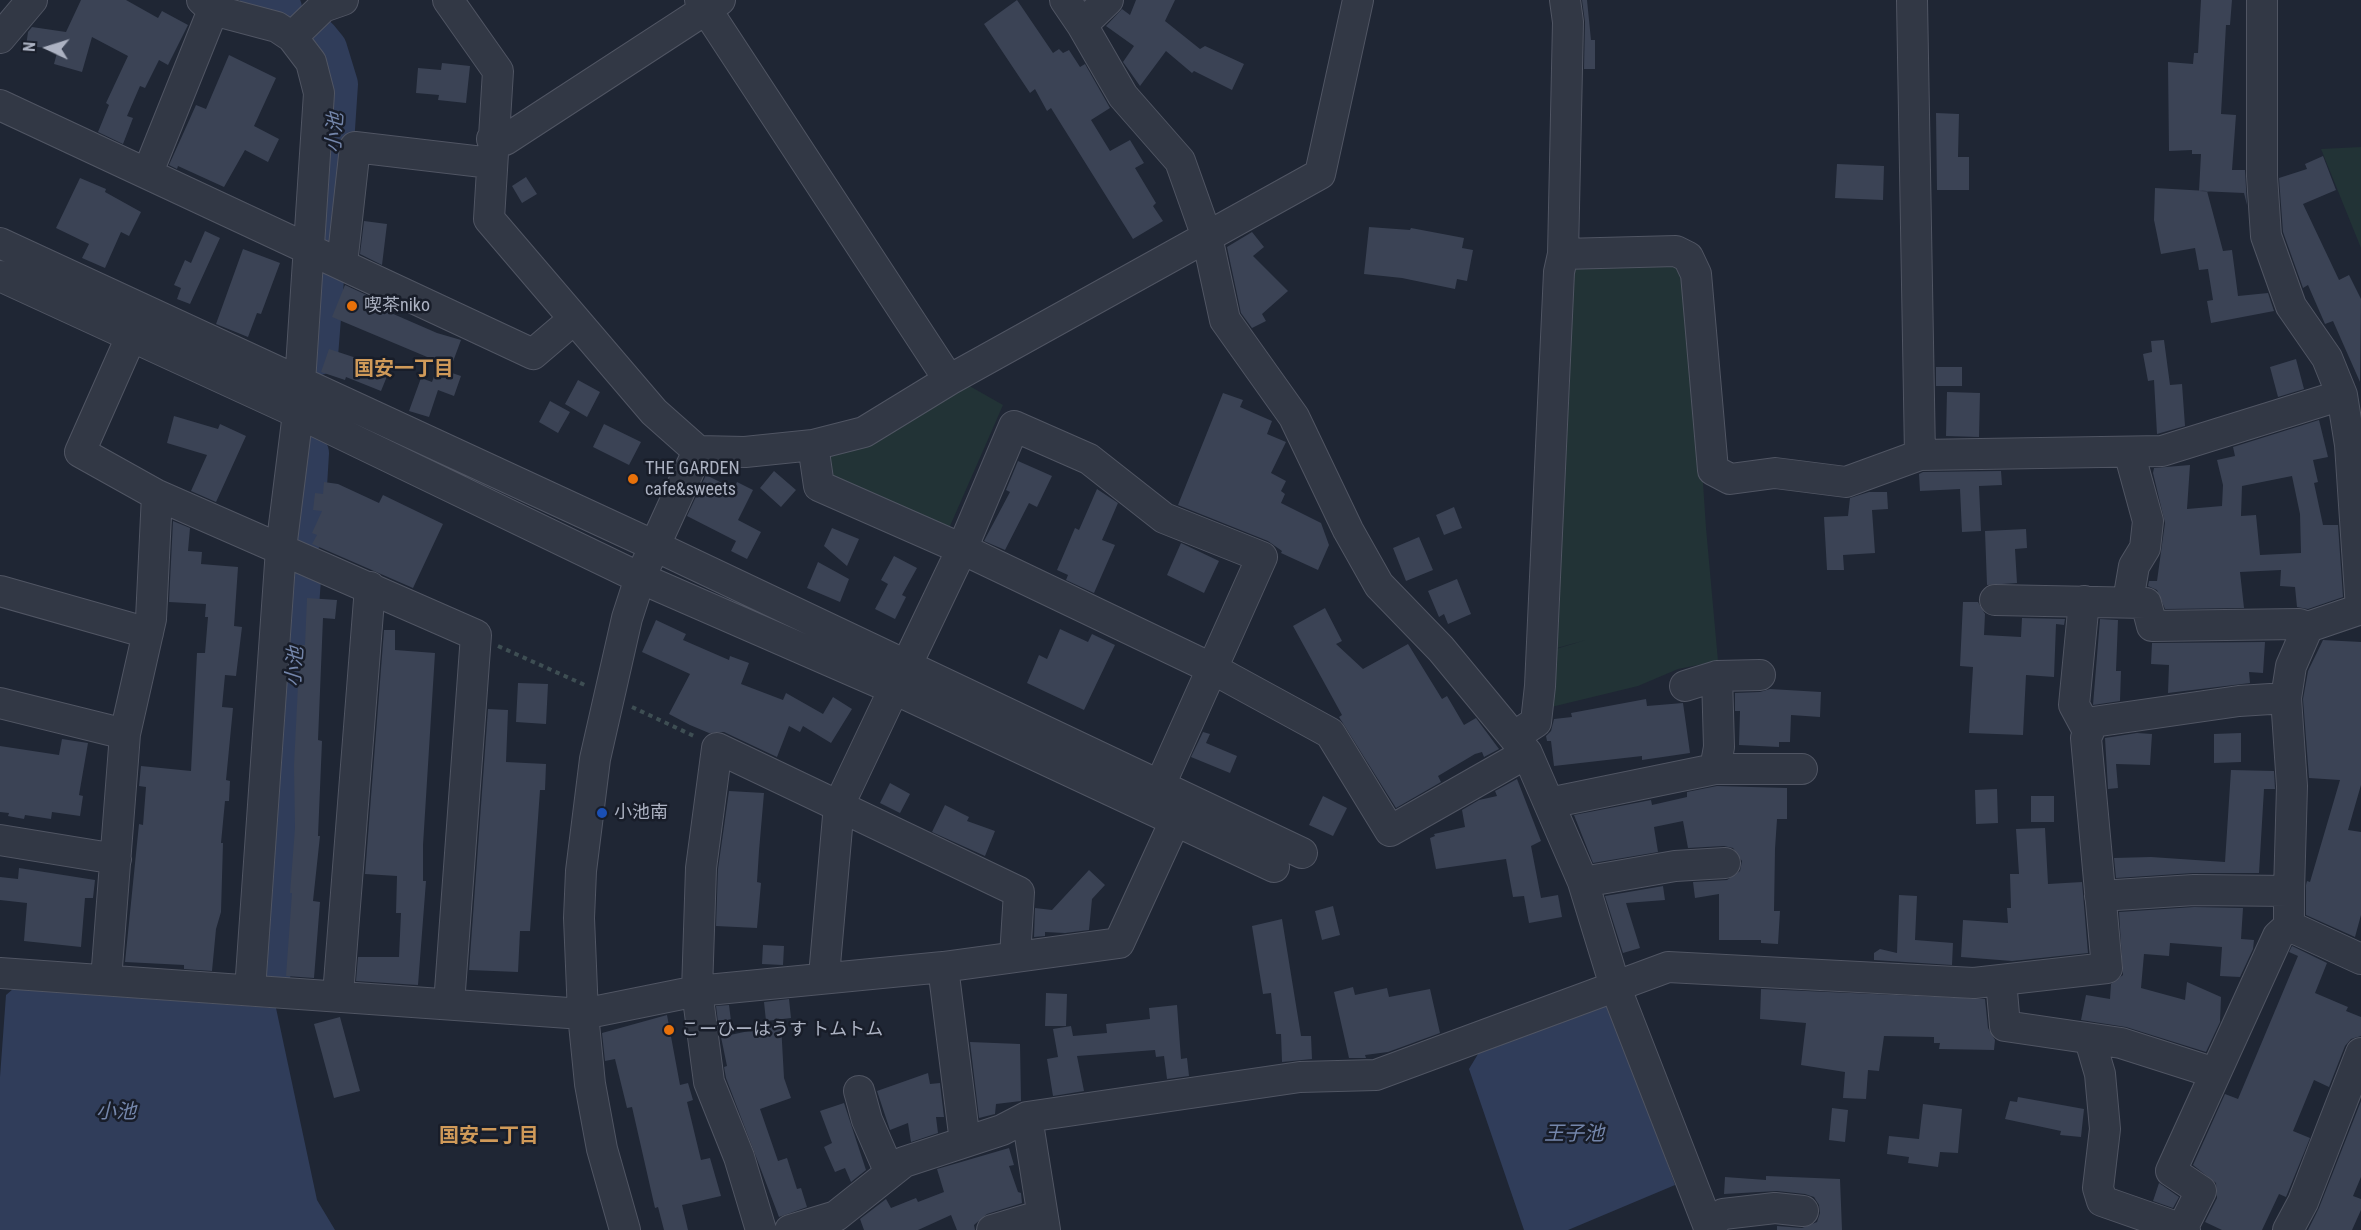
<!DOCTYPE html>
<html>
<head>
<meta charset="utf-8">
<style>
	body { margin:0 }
	#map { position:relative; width:2361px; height:1230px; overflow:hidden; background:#1f2634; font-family:"Roboto Condensed",sans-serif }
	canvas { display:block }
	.north { position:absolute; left:18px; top:18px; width:60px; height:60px; -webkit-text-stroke:4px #181d29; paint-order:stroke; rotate:274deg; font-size:16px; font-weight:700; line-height:24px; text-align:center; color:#acb2c2 }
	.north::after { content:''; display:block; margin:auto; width:21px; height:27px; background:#acb2c2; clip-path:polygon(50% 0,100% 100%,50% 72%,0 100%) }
</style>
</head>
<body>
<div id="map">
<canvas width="2361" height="1230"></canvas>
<div class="north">N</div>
</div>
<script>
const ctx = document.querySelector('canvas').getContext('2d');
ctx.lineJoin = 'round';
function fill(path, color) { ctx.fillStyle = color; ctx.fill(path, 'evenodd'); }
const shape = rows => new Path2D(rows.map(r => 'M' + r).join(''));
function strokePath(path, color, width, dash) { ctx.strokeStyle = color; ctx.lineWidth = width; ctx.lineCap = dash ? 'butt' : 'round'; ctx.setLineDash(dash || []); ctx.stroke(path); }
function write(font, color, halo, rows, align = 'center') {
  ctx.font = font + ' "Roboto Condensed","Noto Sans JP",sans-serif'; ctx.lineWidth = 5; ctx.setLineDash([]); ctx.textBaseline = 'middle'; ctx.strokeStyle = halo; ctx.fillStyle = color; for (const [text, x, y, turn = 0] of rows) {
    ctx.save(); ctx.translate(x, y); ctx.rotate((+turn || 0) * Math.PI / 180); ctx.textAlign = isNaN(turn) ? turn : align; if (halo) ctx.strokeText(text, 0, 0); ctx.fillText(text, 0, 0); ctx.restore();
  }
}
const green = shape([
	[2361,147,2361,248,2321,149],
	[1673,257,1690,286,1706,528,1718,661,1678,669,1638,686,1543,709,1546,652,1586,640,1546,651,1568,260],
	[966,384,1003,405,950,526,937,529,826,473,827,459]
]);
const water = shape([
	[13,989,276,1008,317,1200,335,1230,0,1230,0,1077,6,995],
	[1600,1002,1612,1009,1675,1185,1568,1230,1524,1230,1469,1069,1484,1044]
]);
const river = shape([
	[259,0,283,8],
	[319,37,328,48,339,84,329,233],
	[319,356,325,279],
	[305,535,310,453],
	[273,969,302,579]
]);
const building = shape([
	[81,0,126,0,158,18,162,11,188,25,168,65,159,60,145,88,140,86,127,116,133,118,123,144,98,132,109,105,106,103,128,56,92,37,82,72,54,64,58,49,26,46,28,32,32,27,66,32],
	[1017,0,1053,53,1059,49,1063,53,1069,50,1080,67,1085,64,1110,108,1091,120,1110,151,1130,140,1144,163,1135,168,1156,203,1153,206,1163,221,1133,239,1051,108,1047,111,1035,89,1030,93,984,24],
	[1136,0,1175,0,1165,21,1200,49,1205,46,1244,64,1232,90,1194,71,1192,73,1166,51,1140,86,1123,62,1134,46,1106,26,1122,9,1130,15],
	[1582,0,1587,0,1591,40,1595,40,1595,69,1584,69,1585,22],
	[2201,0,2232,0,2230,25,2226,25,2221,114,2236,115,2232,170,2245,170,2247,205,2244,193,2199,191,2201,154,2192,154,2192,150,2169,151,2168,62,2193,64,2194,53,2198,53],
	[229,55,276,78,254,126,279,139,268,162,245,150,224,187,178,166,177,169,169,165,196,105,206,109],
	[442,63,470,66,466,103,438,100,439,95,416,93,418,68,441,70],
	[1936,113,1959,114,1958,157,1969,157,1969,190,1937,190],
	[2323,156,2336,190,2303,204,2339,280,2349,275,2361,299,2360,382,2333,321,2325,324,2308,285,2303,288,2283,232,2279,178,2307,169,2305,164],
	[1837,164,1884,166,1883,200,1835,198],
	[526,177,537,194,522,203,512,186],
	[80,178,106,189,105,192,141,212,129,236,121,232,105,268,82,258,89,244,56,228],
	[2155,188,2207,191,2223,251,2232,250,2238,296,2268,293,2274,311,2211,323,2207,301,2213,300,2208,269,2199,270,2195,248,2161,254,2154,220],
	[364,221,387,224,382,265,360,254],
	[1369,227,1410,230,1411,228,1464,238,1462,248,1473,250,1467,281,1457,279,1455,289,1402,278,1364,274],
	[205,231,220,238,190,304,177,299,181,288,174,285,185,260,191,263],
	[1252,232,1264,247,1253,256,1288,291,1262,314,1266,321,1252,328,1241,313,1227,247],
	[243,249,280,263,261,314,257,313,248,337,216,324],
	[345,285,371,297,368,303,437,333,461,340,451,367,332,317],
	[2164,340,2170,385,2182,384,2185,426,2157,434,2154,380,2148,381,2143,354,2152,352,2151,341],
	[329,349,390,369,381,391,346,377,345,380,321,372],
	[2296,359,2304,389,2278,397,2270,367],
	[1936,367,1962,367,1962,386,1936,386],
	[437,368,461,376,454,396,438,390,429,417,409,411,421,378,432,382],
	[578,380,600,392,587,417,565,404],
	[1947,392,1980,393,1979,437,1946,436],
	[1223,393,1243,400,1240,407,1272,421,1267,434,1286,442,1271,473,1286,481,1281,491,1285,494,1281,503,1321,523,1329,545,1318,570,1281,553,1282,551,1268,541,1178,505],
	[550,401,570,412,558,433,539,422],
	[174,416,218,429,220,424,246,436,216,502,191,491,207,455,167,443],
	[2319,420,2328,457,2313,460,2318,482,2314,483,2323,525,2338,525,2343,597,2308,609,2297,607,2295,587,2280,586,2281,570,2240,572,2244,608,2165,609,2157,590,2148,586,2149,581,2157,581,2165,523,2153,473,2154,468,2190,465,2187,509,2222,506,2223,485,2217,460,2235,456,2233,447],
	[2292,476,2300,514,2301,553,2260,555,2256,515,2241,516,2242,486],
	[604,424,641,442,629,465,593,447],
	[1018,461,1052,476,1037,507,1029,503,1005,550,984,541,1010,492,1006,490],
	[774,471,796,490,781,507,760,488],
	[2001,471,2002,485,1979,486,1981,531,1962,532,1960,489,1920,491,1919,474,1923,472],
	[706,475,734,489,737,482,753,490,738,520,761,532,747,559,731,551,736,541,687,516],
	[324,482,338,484,379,503,383,495,443,524,413,588,312,544,317,535,312,533,322,511,313,510,315,493,323,494],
	[1097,489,1118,503,1102,540,1115,545,1094,593,1066,580,1068,575,1057,570,1075,528,1079,530],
	[1869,492,1887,492,1888,509,1872,510,1875,553,1843,555,1844,570,1827,570,1824,517,1848,516,1850,498],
	[1454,507,1462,528,1444,535,1436,515],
	[173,521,190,528,188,551,202,552,201,564,238,567,234,626,242,627,236,676,225,675,222,707,233,708,226,780,230,781,229,801,225,801,221,843,223,843,221,912,216,929,212,971,184,969,184,965,125,962,139,824,143,825,146,787,139,786,141,766,191,771,197,653,205,653,208,617,205,617,206,604,169,602],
	[832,528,859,539,847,566,824,546],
	[2026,529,2027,548,2015,549,2017,583,1987,585,1985,531],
	[1419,537,1433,570,1406,581,1393,548],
	[1181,543,1219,561,1204,593,1167,575],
	[894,556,917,568,902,595,906,597,895,619,875,609,888,584,881,580],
	[818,562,849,579,840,602,807,588],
	[1457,579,1471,614,1448,624,1444,614,1439,617,1428,591],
	[307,598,337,600,335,619,323,618,318,740,322,741,318,836,320,836,313,901,320,902,314,978,286,976,292,893,290,893,295,828,294,765,300,645,305,645],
	[1963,602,1978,602,1985,614,1984,635,2021,637,2022,618,2065,619,2064,625,2056,624,2054,677,2026,675,2023,735,1969,733,1973,667,1960,666],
	[1325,608,1342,641,1336,644,1363,669,1408,644,1442,699,1447,696,1464,725,1476,718,1499,749,1484,757,1482,752,1475,754,1438,776,1441,782,1396,808,1339,717,1342,715,1293,626],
	[2100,619,2118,620,2116,671,2121,671,2120,701,2093,705],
	[656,620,686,634,683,640,729,660,730,656,749,663,741,684,783,700,786,693,823,714,833,697,852,709,831,743,803,726,800,732,789,726,777,757,724,732,709,733,690,725,669,714,690,674,642,652],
	[1060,629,1088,642,1092,634,1115,645,1084,710,1027,683,1039,655,1047,659],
	[384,630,395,630,395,650,435,653,423,845,423,881,426,881,418,985,356,981,358,957,399,957,401,913,396,913,397,876,365,874],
	[2323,640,2361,642,2361,785,2348,830,2361,832,2361,915,2355,937,2306,915,2306,885,2307,881,2310,882,2340,780,2309,778,2303,699,2308,671],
	[2265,642,2263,673,2249,672,2250,683,2168,693,2169,665,2151,664,2152,643],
	[518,683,548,684,546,724,516,722],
	[1770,689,1821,692,1820,717,1791,715,1790,742,1779,742,1779,747,1739,745,1740,711,1735,711,1735,693,1760,692],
	[1646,699,1647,706,1683,703,1690,753,1642,760,1642,756,1554,766,1551,741,1547,741,1546,736,1551,731,1554,719,1572,717,1571,713],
	[488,709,508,710,506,762,546,764,545,790,540,790,530,931,520,931,518,972,469,970],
	[1203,732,1210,734,1206,743,1237,756,1230,773,1191,757],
	[2137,733,2152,734,2150,765,2116,764,2118,788,2108,789,2105,738],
	[2241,733,2241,762,2214,763,2214,734],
	[62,739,88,743,79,795,83,796,80,816,52,812,51,819,25,815,24,819,8,816,9,813,0,812,0,746,59,755],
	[2231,770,2274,771,2275,789,2264,789,2259,873,2193,873,2116,878,2114,858,2151,857,2225,862],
	[1517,779,1541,841,1531,846,1541,898,1558,895,1562,917,1529,923,1524,896,1513,897,1506,859,1436,869,1430,838,1435,836,1434,834,1465,827,1462,810,1479,800,1497,796,1495,791],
	[890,783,910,794,900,813,880,803],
	[1717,786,1787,788,1787,819,1777,819,1775,849,1774,911,1780,911,1778,944,1761,943,1761,940,1719,940,1719,894,1695,898,1693,882,1727,880,1740,871,1742,861,1733,848,1724,846,1688,848,1683,821,1654,827,1658,852,1593,863,1574,815,1651,800,1652,805,1687,797,1687,792],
	[1997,789,1998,823,1976,824,1975,790],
	[729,791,764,793,759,851,757,882,761,883,757,928,716,926,718,869],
	[1323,796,1347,808,1333,836,1309,825],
	[2031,796,2054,796,2054,822,2031,822],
	[945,805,969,817,967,821,995,831,985,856,932,832],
	[2045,828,2048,884,2082,882,2088,953,2012,961,1961,957,1963,920,2008,923,2007,908,2011,908,2010,874,2019,874,2016,829],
	[19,868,95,880,93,898,85,898,81,947,24,941,27,903,0,900,0,877,18,879],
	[1089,870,1105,885,1092,899,1089,930,1065,933,1045,932,1045,936,1034,937,1035,908,1052,910],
	[1663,886,1665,900,1626,903,1640,948,1623,953,1605,896],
	[1899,895,1917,896,1915,940,1953,943,1952,965,1874,960,1874,953,1880,949,1897,953],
	[1333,906,1340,935,1322,940,1315,911],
	[2194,907,2243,908,2241,939,2254,940,2253,949,2240,977,2220,976,2222,947,2170,943,2169,956,2144,954,2141,988,2185,1000,2187,982,2221,997,2220,1022,2206,1052,2126,1027,2081,1020,2086,995,2110,999,2111,984,2123,975,2119,912],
	[1282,919,1301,1036,1311,1036,1312,1059,1282,1062,1281,1034,1276,1034,1271,993,1263,994,1252,926],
	[763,945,784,946,783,965,762,964],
	[2292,946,2327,963,2315,993,2348,1007,2346,1011,2361,1017,2361,1036,2351,1039,2345,1046,2329,1087,2314,1080,2293,1131,2310,1138,2286,1197,2279,1194,2262,1230,2222,1230,2205,1222,2217,1198,2216,1183,2193,1165,2225,1094,2238,1099,2298,956,2289,952],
	[1353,987,1355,995,1387,988,1389,997,1430,989,1440,1033,1388,1052,1365,1055,1366,1058,1349,1058,1334,992],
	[1761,989,1985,999,1988,1028,1995,1040,1994,1050,1939,1049,1940,1043,1934,1043,1934,1037,1884,1036,1879,1071,1868,1070,1866,1099,1843,1098,1845,1072,1801,1065,1806,1023,1760,1019],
	[1046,993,1067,994,1066,1026,1045,1026],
	[789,999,791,1018,766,1021,764,1002],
	[729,1005,731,1021,718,1022,716,1006],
	[1177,1005,1181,1059,1187,1058,1189,1076,1167,1079,1164,1056,1156,1057,1155,1050,1077,1056,1084,1091,1053,1096,1047,1059,1058,1057,1053,1029,1071,1026,1073,1036,1107,1033,1106,1024,1150,1019,1149,1008],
	[667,1015,680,1085,688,1083,693,1100,687,1102,701,1160,710,1158,721,1196,682,1205,688,1230,664,1230,658,1207,655,1208,632,1107,627,1108,615,1059,605,1061,602,1033],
	[340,1017,360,1091,334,1098,314,1024],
	[781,1024,784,1078,791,1098,760,1109,778,1161,787,1158,797,1189,801,1188,807,1207,779,1217,726,1078,724,1067,727,1066,721,1037],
	[970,1042,1020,1044,1021,1101,996,1104,995,1114,979,1118],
	[928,1073,930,1084,940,1083,944,1117,936,1117,938,1133,911,1142,908,1123,890,1130,877,1091],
	[2018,1097,2084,1109,2081,1137,2060,1135,2061,1131,2005,1119,2010,1101,2017,1102],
	[2361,1101,2361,1177,2353,1196,2361,1199,2361,1210,2352,1230,2308,1230,2319,1208],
	[844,1103,866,1170,851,1182,845,1168,835,1172,824,1147,832,1143,820,1111],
	[1923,1104,1962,1109,1958,1153,1940,1152,1938,1167,1908,1163,1909,1157,1887,1154,1889,1136,1919,1139],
	[1832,1108,1848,1110,1845,1142,1829,1140],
	[1009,1148,1014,1165,1009,1166,1018,1192,1021,1193,1022,1203,987,1214,974,1225,975,1230,957,1230,951,1215,918,1230,864,1230,860,1219,886,1199,891,1208,916,1198,918,1202,944,1192,937,1169],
	[1766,1176,1840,1179,1842,1230,1777,1230,1777,1226,1802,1228,1817,1222,1820,1213,1819,1205,1814,1197,1805,1194,1777,1191,1724,1194,1725,1177,1766,1180],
	[2159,1183,2179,1197,2173,1208,2153,1201]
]);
const path = shape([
	[498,646,587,686],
	[632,707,696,737]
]);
const minor = shape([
	[202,0,213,10,277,27,292,37,311,62,319,93,298,413,281,549,250,990],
	[448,0,498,71,489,219,654,412,698,451,745,452,813,445,864,432,949,380,1320,174,1358,0],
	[700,0,949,380],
	[1065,0,1082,25,1123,96,1180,161,1207,237,1225,320,1294,417,1348,530,1379,585,1441,649,1527,753,1583,882,1615,986,1710,1230],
	[1912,0,1920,455],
	[1082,25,1108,0],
	[292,37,323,7,343,0],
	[0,38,32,0],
	[0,105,533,354,574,319],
	[492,139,505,140,720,0],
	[148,172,213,10],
	[0,243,655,546,1302,853],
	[1563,254,1676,251,1688,257,1696,274,1713,470,1730,479,1775,473,1846,482,1920,455,2162,451,2342,395],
	[342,264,355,147,491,163],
	[0,276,298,413,640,578,894,689,1274,867],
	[131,337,80,452,157,495,476,635,449,1004],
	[813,445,819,486,962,549,1211,668,1330,733,1390,831,1527,753],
	[0,591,148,633],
	[1995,600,2146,603,2152,626,2299,624,2308,627],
	[2084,601,2074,705,2088,731],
	[2128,601,2134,566,2145,548,2148,521,2129,452],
	[907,664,962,549,1014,426,1089,459,1164,518,1262,557,1160,785],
	[1685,686,1717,676,1760,675],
	[2286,698,2292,786,2289,891],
	[0,703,125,734],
	[1515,736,1536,722,1540,686,1559,272,1563,254,1568,22,1565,0],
	[1715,769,1719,747,1717,676],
	[1549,803,1715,769,1802,769],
	[0,840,116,859],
	[1583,882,1675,866,1725,863],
	[2100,896,2194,890,2289,891,2289,926,2361,959],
	[943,967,965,1142],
	[0,973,583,1014,697,991,943,967,1119,943,1175,821],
	[824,976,839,805,894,689],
	[106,980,125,734,151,619,157,495],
	[2001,980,2005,1026,2121,1043,2215,1073],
	[338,995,370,587],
	[2090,1040,2100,1074,2105,1129,2098,1188,2102,1201,2185,1230],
	[859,1091,867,1120,890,1173],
	[1027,1117,1045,1230],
	[1708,1225,1723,1214,1775,1208,1803,1211],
	[2182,1229,2201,1191,2171,1171,2278,936,2289,926],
	[625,1230,602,1149,590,1084,583,1014,579,918,581,871,595,759,627,618,640,578,698,451],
	[761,1230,739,1157,709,1082,697,991,701,868,717,748,1019,892,1015,957],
	[790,1230,836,1216,904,1162,1002,1130,1027,1117,1300,1077,1376,1075,1668,967,1974,983,2107,968,2086,738,2093,722,2239,701,2286,698,2291,666,2308,627,2361,609,2350,445,2342,395,2327,358,2291,306,2266,236,2262,176,2262,0],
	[992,1230,1042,1215],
	[2288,1230,2303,1202,2361,1053]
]);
const markers = [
	[352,306,6,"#e8710a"],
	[633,479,6,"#e8710a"],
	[602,813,6,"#1a4fb4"],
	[669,1030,6,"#e8710a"]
];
const poiNames = [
	["喫茶niko",364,306],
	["THE GARDEN",645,469],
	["cafe&sweets",645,490],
	["小池南",614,813],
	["こーひーはうす トムトム",681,1030]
];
const waterNames = [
	["小池",336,133,-86],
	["小池",296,667,-86],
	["小池",116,1113],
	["王子池",1574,1135]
];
const neighbourhoodNames = [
	["国安一丁目",404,370],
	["国安二丁目",489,1137]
];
fill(green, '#223336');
fill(water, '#303d5a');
strokePath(river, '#303d5a', 38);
fill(building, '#3b4355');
strokePath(minor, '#505563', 32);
strokePath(path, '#3e4e53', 4, [4.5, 4.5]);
strokePath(minor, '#323845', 30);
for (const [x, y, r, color] of markers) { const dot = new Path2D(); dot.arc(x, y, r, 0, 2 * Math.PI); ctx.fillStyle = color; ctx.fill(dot); strokePath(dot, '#181d29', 2); }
write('18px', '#acb2c2', '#181d29', poiNames, 'left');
write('italic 20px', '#7486ab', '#181d29', waterNames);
write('bold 20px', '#d09a59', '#181d29', neighbourhoodNames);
</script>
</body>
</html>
